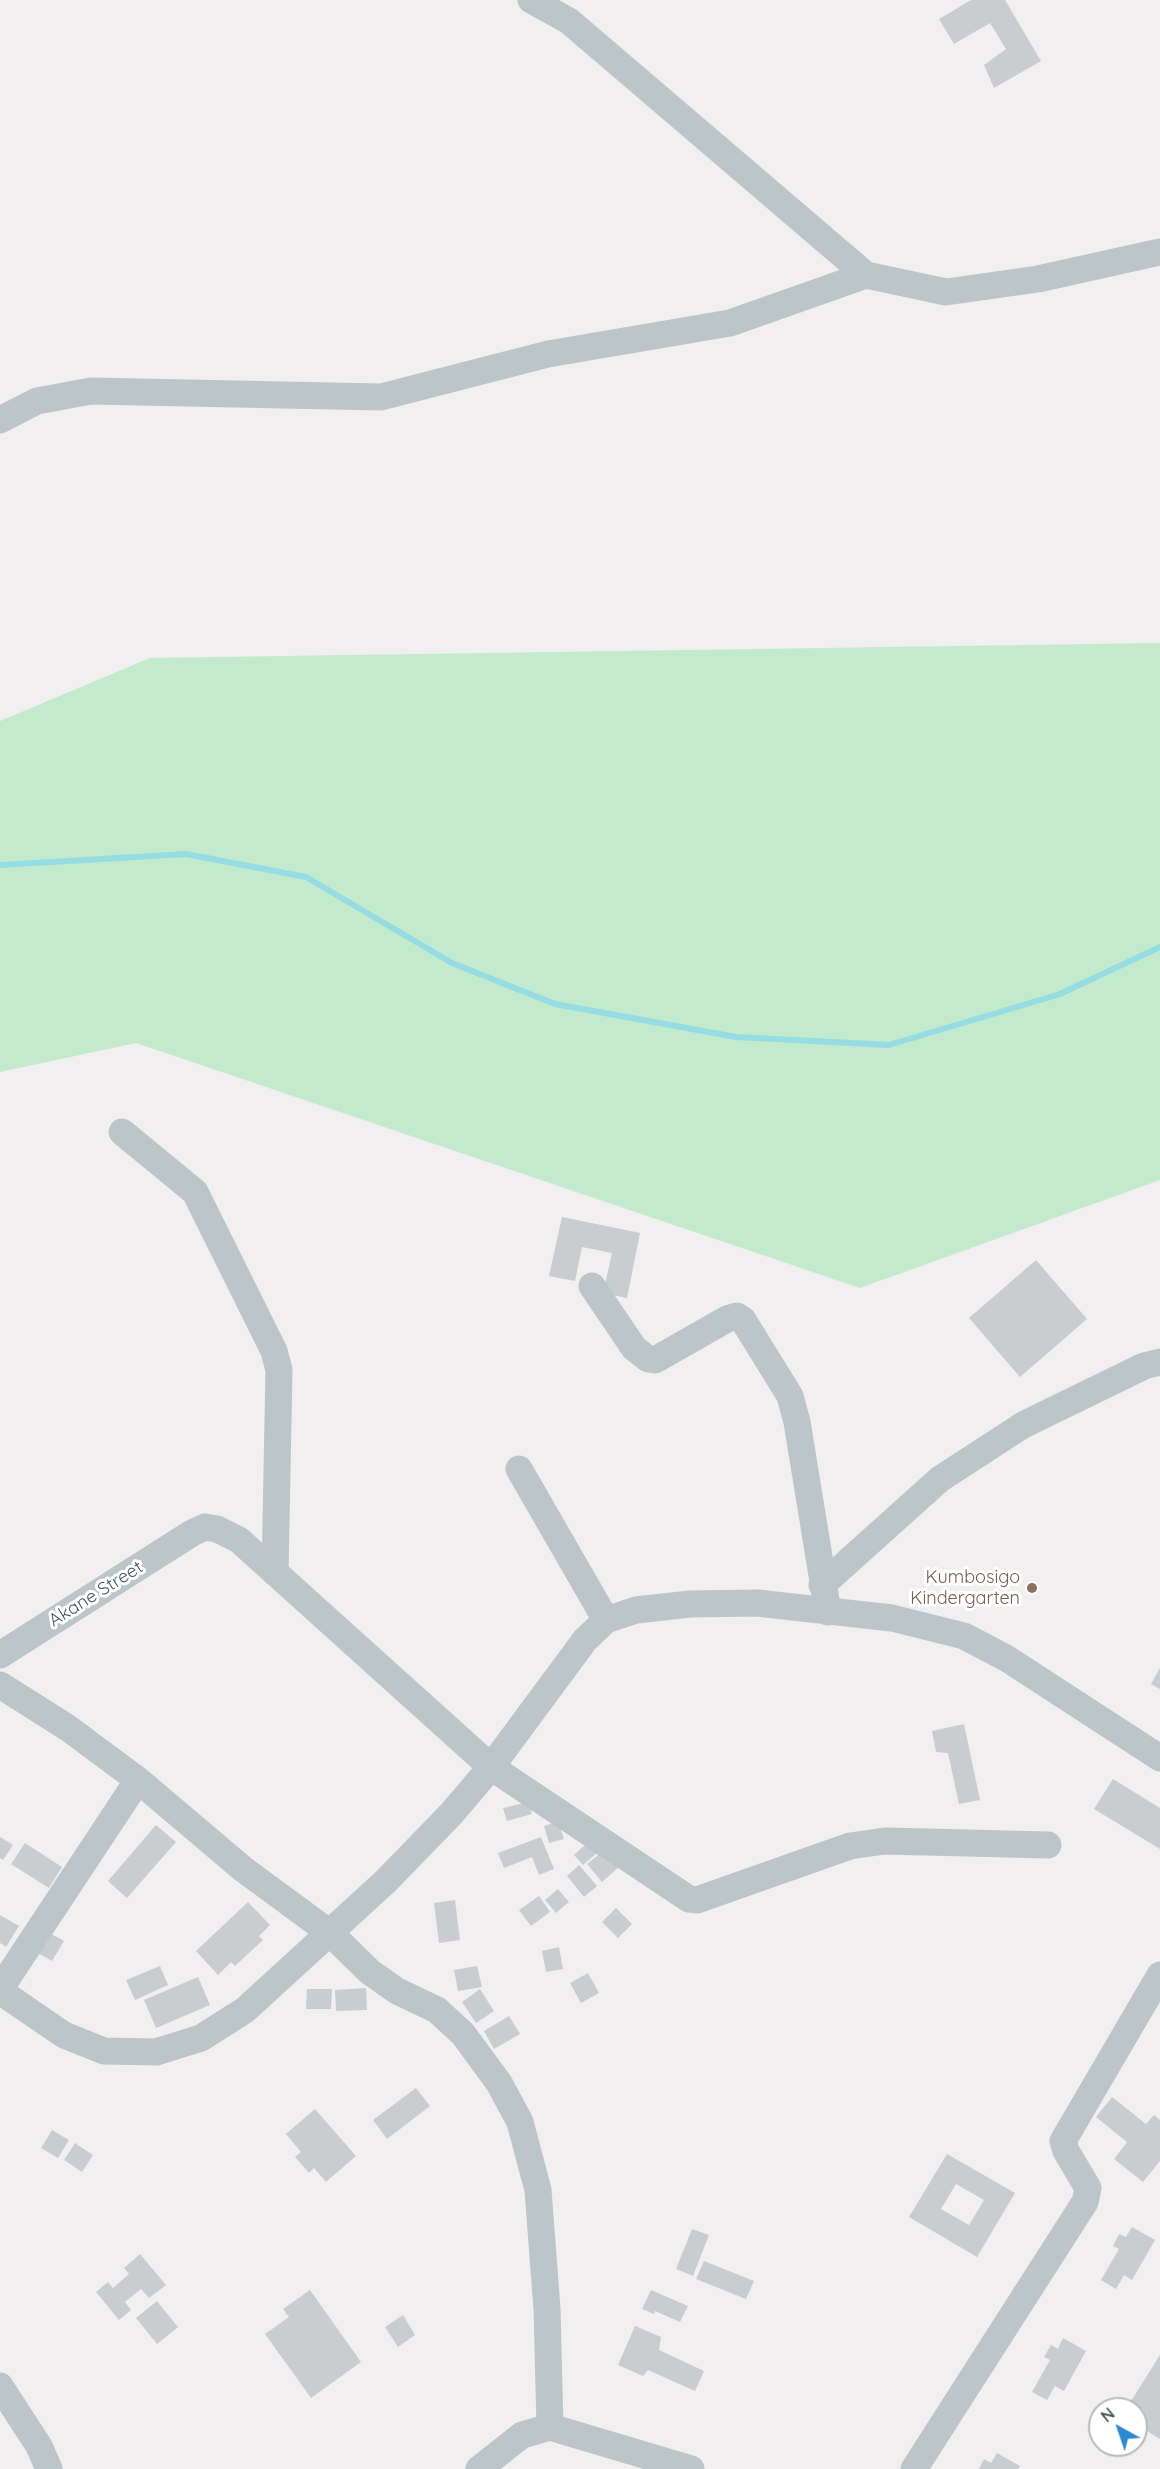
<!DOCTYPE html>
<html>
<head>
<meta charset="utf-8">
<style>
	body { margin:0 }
	#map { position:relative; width:1160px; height:2469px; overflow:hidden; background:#f1efef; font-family:Quicksand,sans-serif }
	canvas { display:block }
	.north { position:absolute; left:1088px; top:2397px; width:60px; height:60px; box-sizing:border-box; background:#fff; border:2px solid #b6bbbd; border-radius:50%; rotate:320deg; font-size:16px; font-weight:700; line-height:24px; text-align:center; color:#49555a }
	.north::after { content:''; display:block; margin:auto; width:21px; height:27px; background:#2e8acd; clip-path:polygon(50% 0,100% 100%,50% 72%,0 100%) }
</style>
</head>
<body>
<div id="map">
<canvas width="1160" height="2469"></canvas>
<div class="north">N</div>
</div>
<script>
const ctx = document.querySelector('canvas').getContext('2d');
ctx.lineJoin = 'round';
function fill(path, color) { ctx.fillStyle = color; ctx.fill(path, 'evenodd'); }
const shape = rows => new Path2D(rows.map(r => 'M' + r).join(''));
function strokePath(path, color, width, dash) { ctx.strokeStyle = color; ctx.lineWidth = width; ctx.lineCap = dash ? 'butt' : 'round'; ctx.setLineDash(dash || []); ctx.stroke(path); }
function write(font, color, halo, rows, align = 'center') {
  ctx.font = font + ' Quicksand,sans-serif'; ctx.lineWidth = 6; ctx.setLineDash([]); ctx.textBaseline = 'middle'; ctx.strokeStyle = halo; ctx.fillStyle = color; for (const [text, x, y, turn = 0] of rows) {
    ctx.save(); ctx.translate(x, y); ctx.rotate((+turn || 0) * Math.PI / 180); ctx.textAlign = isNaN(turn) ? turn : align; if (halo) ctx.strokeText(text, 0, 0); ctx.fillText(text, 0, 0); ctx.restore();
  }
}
const green = shape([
	[1160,643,1160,1180,860,1288,136,1043,0,1072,0,721,150,658]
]);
const stream = shape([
	[0,865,186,854,306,877,452,963,555,1004,736,1037,889,1045,1060,994,1160,947]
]);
const building = shape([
	[971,0,1005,0,1041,61,994,88,984,65,1006,49,990,23,954,44,939,19],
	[562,1217,640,1233,627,1298,603,1293,612,1253,582,1247,575,1281,549,1276],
	[1036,1260,1087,1319,1020,1377,969,1318],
	[1160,1668,1160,1689,1151,1684],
	[964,1724,980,1800,959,1804,948,1753,936,1752,932,1731],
	[1113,1779,1160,1808,1160,1849,1094,1809],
	[529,1802,532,1814,507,1821,503,1808],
	[558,1822,564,1839,549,1843,544,1826],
	[156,1825,176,1842,127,1898,108,1881],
	[0,1837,13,1845,3,1860,0,1858],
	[541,1837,554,1869,539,1875,532,1857,504,1868,498,1853],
	[588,1842,597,1853,583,1865,574,1855],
	[25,1843,62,1867,49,1888,11,1864],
	[604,1850,619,1867,602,1882,587,1864],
	[579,1865,597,1886,584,1897,567,1876],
	[558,1889,569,1902,556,1913,545,1900],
	[539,1896,550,1912,531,1926,519,1910],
	[455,1900,460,1940,439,1943,434,1903],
	[248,1902,270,1925,259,1936,263,1940,235,1966,231,1962,218,1975,196,1951],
	[616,1908,632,1924,618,1938,602,1922],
	[0,1915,19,1926,6,1947,0,1943],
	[48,1932,64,1941,52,1961,36,1952],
	[559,1947,563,1969,546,1972,542,1951],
	[160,1966,168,1985,135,2000,126,1980],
	[477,1966,482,1987,458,1991,454,1970],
	[588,1973,599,1993,581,2003,570,1983],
	[198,1977,210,2005,156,2028,144,2000],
	[366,1988,367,2010,336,2011,335,1990],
	[307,1989,332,1989,331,2009,306,2009],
	[480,1989,494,2011,476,2023,462,2002],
	[509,2016,520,2034,494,2049,484,2031],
	[416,2088,430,2106,387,2139,373,2120],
	[1112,2097,1146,2124,1154,2115,1160,2120,1160,2161,1143,2182,1114,2159,1127,2142,1096,2117],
	[315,2109,356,2156,326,2182,314,2168,309,2173,295,2157,301,2152,286,2134],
	[52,2130,69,2140,58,2158,41,2148],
	[75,2143,93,2155,82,2172,64,2160],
	[947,2154,1015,2193,977,2257,909,2217],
	[956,2184,984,2200,969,2225,941,2209],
	[1132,2227,1155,2240,1132,2280,1124,2275,1116,2289,1101,2280,1119,2249,1113,2246,1119,2234,1126,2237],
	[692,2229,709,2235,693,2276,676,2269],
	[140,2254,166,2285,149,2298,141,2289,125,2302,131,2310,119,2320,96,2292,108,2282,113,2288,129,2274,124,2268],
	[704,2261,754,2281,746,2299,696,2279],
	[310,2290,361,2362,311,2398,265,2334,289,2317,283,2309],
	[651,2290,688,2306,680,2322,655,2311,654,2314,642,2309],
	[157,2301,178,2327,157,2344,136,2318],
	[403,2315,415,2335,398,2347,385,2327],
	[635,2326,661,2337,659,2350,704,2371,695,2391,648,2370,643,2376,618,2365],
	[1063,2338,1086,2351,1064,2391,1055,2386,1047,2400,1032,2392,1050,2360,1044,2357,1051,2345,1058,2349],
	[1160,2355,1160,2439,1136,2424,1136,2409,1126,2409],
	[997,2453,1020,2466,1018,2469,979,2469,984,2459,991,2463]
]);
const minor = shape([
	[531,0,569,21,866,275],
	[0,420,37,401,91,391,381,397,548,354,730,323,866,275,946,292,1038,279,1160,252],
	[122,1132,195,1192,274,1351,279,1370,275,1573],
	[592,1286,634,1348,648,1359,655,1360,727,1319,737,1316,743,1320,790,1396,797,1422,828,1612],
	[519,1469,606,1620],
	[822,1585,940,1479,1023,1425,1144,1366,1160,1362],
	[0,1655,192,1533,205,1527,217,1529,239,1540,491,1767,689,1899,697,1900,850,1846,885,1841,1048,1845],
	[0,1685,68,1728,138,1780,243,1869,330,1933,370,1972,397,1991,437,2010,463,2034,499,2083,520,2122,538,2190,547,2309,550,2427],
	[0,1989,138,1780],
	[0,1991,64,2035,104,2051,156,2052,201,2038,245,2010,386,1881,451,1814,491,1767,585,1640,606,1620,636,1610,690,1604,757,1603,892,1618,964,1636,1006,1658,1160,1758],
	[0,2386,39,2446,49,2469],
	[479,2469,522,2435,550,2427,691,2469],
	[914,2469,1085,2202,1088,2188,1066,2151,1063,2141,1160,1975]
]);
const markers = [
	[1032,1588,6,"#8d6e63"]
];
const educationNames = [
	["Kumbosigo",1020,1578],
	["Kindergarten",1020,1599]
];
const streetNames = [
	["Akane Street",96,1594,-32]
];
fill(green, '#c3eacc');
strokePath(stream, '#95dde2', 6);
fill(building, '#c9cdd0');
strokePath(minor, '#bcc5ca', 27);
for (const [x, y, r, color] of markers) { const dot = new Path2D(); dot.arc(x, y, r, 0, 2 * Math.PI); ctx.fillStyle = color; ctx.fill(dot); strokePath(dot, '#fff', 2); }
write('18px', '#785e54', '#fff', educationNames, 'right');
write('18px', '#49555a', '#fff', streetNames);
</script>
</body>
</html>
